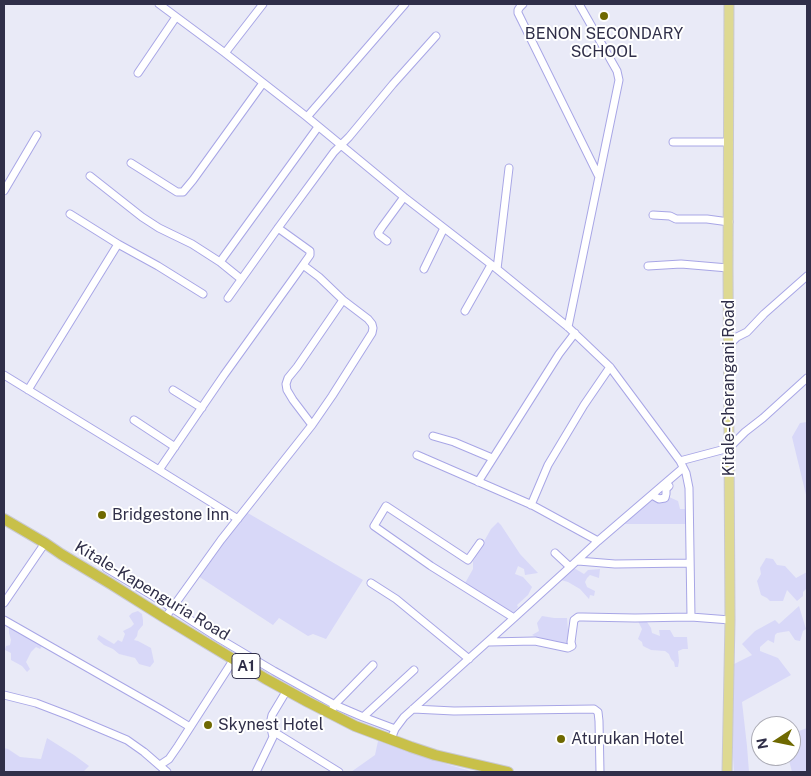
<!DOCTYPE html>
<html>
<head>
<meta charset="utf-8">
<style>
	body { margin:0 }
	#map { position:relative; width:811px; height:776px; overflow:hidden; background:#e9eaf7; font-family:"Public Sans",sans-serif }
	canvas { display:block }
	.frame { position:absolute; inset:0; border:5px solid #302f49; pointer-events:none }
	.north { position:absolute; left:751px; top:716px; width:50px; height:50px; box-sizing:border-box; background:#fff; border:1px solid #acacb6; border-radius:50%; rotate:259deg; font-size:14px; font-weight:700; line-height:20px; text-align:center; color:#302f49 }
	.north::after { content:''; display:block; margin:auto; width:18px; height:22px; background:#6f6901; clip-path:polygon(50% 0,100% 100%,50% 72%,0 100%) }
</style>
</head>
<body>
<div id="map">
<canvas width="811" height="776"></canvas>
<div class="frame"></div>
<div class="north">N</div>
</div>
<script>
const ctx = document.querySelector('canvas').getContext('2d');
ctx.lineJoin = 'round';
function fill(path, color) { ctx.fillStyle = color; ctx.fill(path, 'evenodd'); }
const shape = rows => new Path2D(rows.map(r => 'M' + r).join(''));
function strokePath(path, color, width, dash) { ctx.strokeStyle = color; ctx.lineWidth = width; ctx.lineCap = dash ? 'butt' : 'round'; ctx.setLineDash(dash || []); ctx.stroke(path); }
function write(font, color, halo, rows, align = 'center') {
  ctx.font = font + ' "Public Sans",sans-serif'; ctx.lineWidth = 4; ctx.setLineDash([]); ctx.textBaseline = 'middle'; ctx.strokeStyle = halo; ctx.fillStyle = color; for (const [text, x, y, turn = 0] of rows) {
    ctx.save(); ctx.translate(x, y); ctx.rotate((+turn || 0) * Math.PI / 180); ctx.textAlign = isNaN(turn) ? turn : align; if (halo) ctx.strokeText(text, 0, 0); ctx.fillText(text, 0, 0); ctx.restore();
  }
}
const green = shape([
	[807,422,807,499,792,437,800,423],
	[669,497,678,501,680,509,687,509,688,524,622,524,652,498,666,501],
	[246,512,363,580,326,639,313,634,308,636,279,618,273,625,198,576],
	[498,522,501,525,520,554,538,573,525,575,524,569,518,566,515,574,523,577,532,587,528,595,517,605,518,607,512,614,464,585,473,569,473,561,491,529],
	[766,558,773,559,777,565,785,566,796,578,807,572,807,588,803,592,803,596,797,601,787,590,783,601,770,601,767,598,761,595,757,581,761,574,760,568],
	[574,568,584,574,588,570,600,569,599,578,590,575,587,578,585,582,587,587,595,591,594,596,590,595,589,599,580,589,568,582,561,580],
	[799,606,806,629,803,631,800,641,795,640,789,631,777,633,775,635,774,643,768,640,760,647,760,651,778,658,791,675,742,702,747,746,749,772,734,772,731,728,734,664,752,655,742,644,755,631,775,620,779,624],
	[138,611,142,614,143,620,143,625,138,631,137,636,134,640,138,641,151,648,154,662,150,667,139,664,135,658,119,654,113,649,104,645,97,639,99,635,114,644,118,640,122,642,125,634,123,631,131,627,134,624,129,616,132,613],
	[542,616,554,618,567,618,569,642,566,645,545,641,532,635,539,631,537,623],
	[638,621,647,622,651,628,652,633,660,636,659,630,670,630,674,637,687,637,688,649,683,649,678,651,679,661,678,667,675,667,674,662,671,659,669,654,665,651,651,650,643,646,642,642,638,639,642,629],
	[9,626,43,645,40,649,36,647,31,652,26,662,30,669,27,672,22,666,11,660,11,653,5,650,6,646,10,645,11,640,9,633],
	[807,728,807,772,792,772,788,756,791,756,791,734],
	[47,738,74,755,89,766,83,772,64,771,63,772,4,772,4,748,8,749,20,757,41,759],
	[378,741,429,759,474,772,351,772,375,755]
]);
const minor = shape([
	[159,4,225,53,307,117,404,197,497,269,568,327,610,367,680,461,686,473,689,488,691,617],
	[523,4,520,7,518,10,518,13,598,175],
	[225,53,263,4],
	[138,73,176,17],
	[307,117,405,4],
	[673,142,729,142],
	[131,163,177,192,183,192,193,180,263,83],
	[90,176,142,217,159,228,192,244,220,262],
	[4,191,37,135],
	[70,214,118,244],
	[653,215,670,216,676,219,707,219,729,222],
	[387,241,379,235,378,233,382,227,404,197],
	[648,266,681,264,728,268],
	[424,269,444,228],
	[497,269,509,168],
	[241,279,220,262,318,127],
	[228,298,278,228,334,152,349,137,393,84,436,36],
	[465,311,491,265],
	[568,327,619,80,617,71,579,4],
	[729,345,737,337,747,332,764,314,807,276],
	[4,375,159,470,224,375,298,272,310,255,310,251,278,228],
	[28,390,118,244,158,266,203,294],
	[173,390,202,408],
	[134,420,175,447],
	[312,425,293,400,287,390,286,384,288,378,297,367,343,300],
	[433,436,454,442,492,458],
	[417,455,532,505,598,541,570,567,555,553],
	[680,461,729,448,745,432,763,418,807,378],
	[159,470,238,519],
	[478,482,559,354,575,333],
	[652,495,659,499,665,498,666,494,666,489,669,486],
	[531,505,548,465,584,405,610,367],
	[598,541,683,468],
	[578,561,615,564,690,563],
	[106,568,153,596,220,639,274,671,335,705,363,717],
	[371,583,396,599,469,659],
	[4,603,45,543],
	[165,618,221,540,312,425,332,396,372,333,373,328,372,324,368,319,343,300,319,277,303,265],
	[514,618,570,567],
	[4,620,160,709,190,727],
	[489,642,535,641,568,648,572,646,571,642,574,620,578,617,583,617,635,618,691,617,730,620],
	[4,695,36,703,70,716,127,740,144,752,167,772],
	[333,708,337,702,373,665],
	[413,709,454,711,594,709,598,712,599,721,600,772],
	[395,729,363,717,414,670],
	[271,730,339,772],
	[391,739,395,729,404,717,514,618,431,566,374,526,386,506,468,560,480,543],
	[160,765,169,759,178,746,234,659],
	[256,772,273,737,270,724,272,715,287,690]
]);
const major = shape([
	[727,772,730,620,728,268,729,4]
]);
const highway = shape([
	[4,519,45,543,61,554,111,584,165,618,266,679,308,702,355,726,411,747,435,755,508,772]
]);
const markers = [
	[604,16,5,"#6f6901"],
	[102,515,5,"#6f6901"],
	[208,725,5,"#6f6901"],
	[561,739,5,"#6f6901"]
];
const shields = [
	[246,666,28]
];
const shieldNames = [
	["A1",246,666]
];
const poiNames = [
	["BENON SECONDARY",604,34,"center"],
	["SCHOOL",604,52,"center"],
	["Bridgestone Inn",112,515],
	["Skynest Hotel",218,725],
	["Aturukan Hotel",571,739]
];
const streetNames = [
	["Kitale-Cherangani Road",729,388,-90],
	["Kitale-Kapenguria Road",152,591,31]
];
fill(green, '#d8d8f8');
strokePath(minor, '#a8a6e6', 9);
strokePath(major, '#c9c9d0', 11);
strokePath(highway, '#c9c9d0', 12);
strokePath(minor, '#fff', 7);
strokePath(major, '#ded992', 9);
strokePath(highway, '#c8c049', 10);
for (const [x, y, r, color] of markers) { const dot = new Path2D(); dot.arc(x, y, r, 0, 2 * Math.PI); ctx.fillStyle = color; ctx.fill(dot); strokePath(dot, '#fff', 2); }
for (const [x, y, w] of shields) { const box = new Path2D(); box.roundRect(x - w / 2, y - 12.5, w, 25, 4); ctx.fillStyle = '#fff'; ctx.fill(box); strokePath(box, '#302f49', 1); }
write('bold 15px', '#302f49', null, shieldNames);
write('16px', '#302f49', '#fff', poiNames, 'left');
write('16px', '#302f49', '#fff', streetNames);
</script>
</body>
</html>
